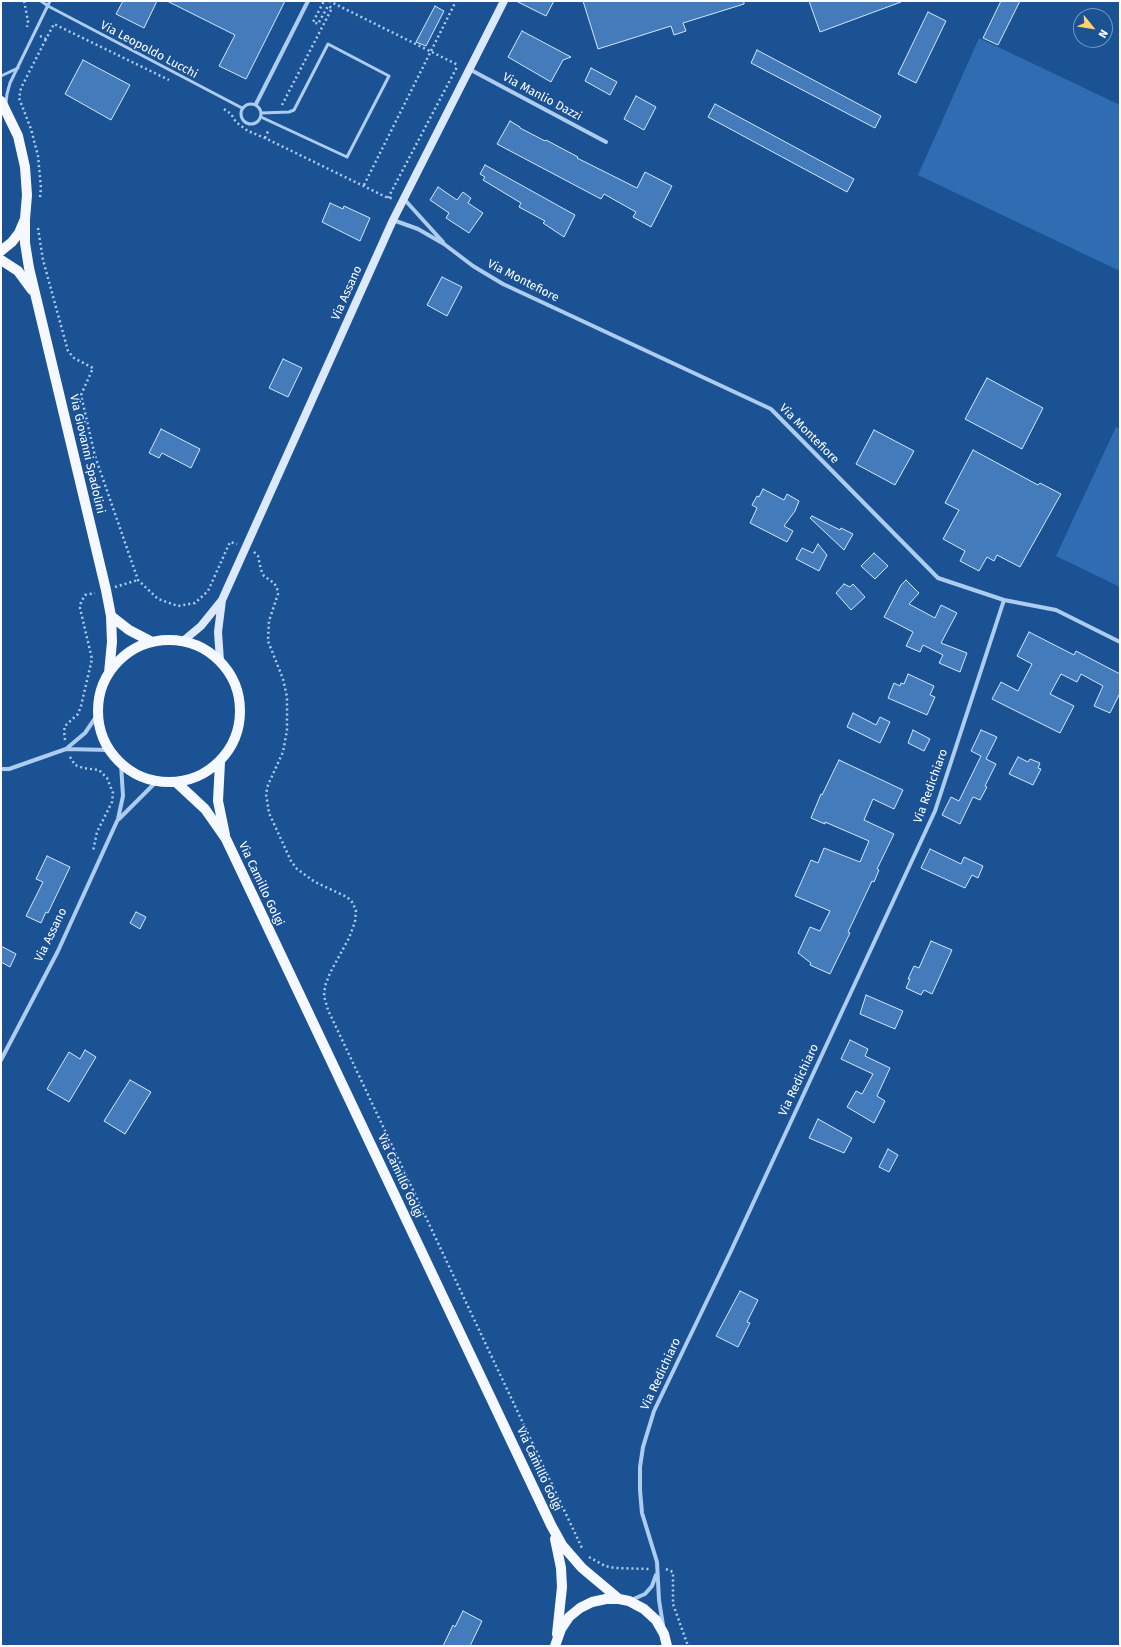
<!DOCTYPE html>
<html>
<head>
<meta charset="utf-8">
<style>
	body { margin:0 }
	#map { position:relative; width:1121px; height:1647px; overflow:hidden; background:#1b5294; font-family:"Fira Sans",sans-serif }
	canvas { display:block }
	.frame { position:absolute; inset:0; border:2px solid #fff; pointer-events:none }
	.north { position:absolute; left:1073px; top:8px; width:40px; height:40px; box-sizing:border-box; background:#1b5294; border:1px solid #7697bf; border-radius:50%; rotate:120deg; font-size:11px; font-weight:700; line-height:16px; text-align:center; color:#fff }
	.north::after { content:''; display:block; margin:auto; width:14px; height:18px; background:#ffd26b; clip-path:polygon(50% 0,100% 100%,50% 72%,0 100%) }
</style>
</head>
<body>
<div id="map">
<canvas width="1121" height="1647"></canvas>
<div class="frame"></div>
<div class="north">N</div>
</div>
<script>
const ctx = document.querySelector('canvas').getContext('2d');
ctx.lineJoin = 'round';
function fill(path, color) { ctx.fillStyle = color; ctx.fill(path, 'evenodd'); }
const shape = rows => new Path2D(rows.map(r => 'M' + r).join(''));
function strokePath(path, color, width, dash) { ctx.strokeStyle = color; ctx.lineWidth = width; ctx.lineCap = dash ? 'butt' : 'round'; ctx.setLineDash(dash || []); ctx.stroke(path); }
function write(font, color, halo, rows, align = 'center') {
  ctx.font = font + ' "Fira Sans",sans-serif'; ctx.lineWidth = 3; ctx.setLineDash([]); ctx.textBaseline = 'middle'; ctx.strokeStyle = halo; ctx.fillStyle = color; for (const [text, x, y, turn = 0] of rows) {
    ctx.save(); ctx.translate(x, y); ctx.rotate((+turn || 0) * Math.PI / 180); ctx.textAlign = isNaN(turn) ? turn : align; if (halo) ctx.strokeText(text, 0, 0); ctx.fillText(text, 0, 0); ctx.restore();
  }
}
const green = shape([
	[979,38,1120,105,1120,271,918,175],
	[1116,427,1120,429,1120,587,1056,556]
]);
const building = shape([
	[123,1,157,1,144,28,116,14,123,1],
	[167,1,285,1,246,79,219,66,235,35,167,1],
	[516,1,554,1,546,16,516,1],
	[583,1,744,1,744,4,683,23,686,31,674,35,671,26,598,49,583,1],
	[809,1,900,1,901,2,820,32,809,1],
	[1001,1,1020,1,998,45,983,38,1001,1],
	[435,6,444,11,426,46,416,42,435,6],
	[928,12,946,21,916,83,898,74,928,12],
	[522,31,571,57,563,60,551,82,508,57,522,31],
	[757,50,881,116,875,128,751,63,757,50],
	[83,60,130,85,111,120,65,94,83,60],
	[591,68,617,82,610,95,585,81,591,68],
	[636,96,656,107,644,130,624,119,636,96],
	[715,104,854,179,847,192,708,117,715,104],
	[510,121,520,127,520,128,545,141,546,140,578,157,577,158,637,188,645,172,672,186,651,227,633,217,636,212,604,194,601,199,497,144,510,121],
	[485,165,575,215,564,237,543,223,545,221,519,207,521,203,483,180,485,177,480,174,485,165],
	[438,187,457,200,463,192,471,198,468,203,483,213,469,233,446,218,449,213,430,200,438,187],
	[330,203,343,209,344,206,370,218,360,241,322,222,330,203],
	[442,277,462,287,447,316,427,305,442,277],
	[283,359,302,368,288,397,269,388,283,359],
	[987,378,1043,408,1022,449,965,419,987,378],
	[161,429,200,449,191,468,162,453,159,458,149,453,161,429],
	[874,430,914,451,895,485,856,464,874,430],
	[973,450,1038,485,1040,483,1061,494,1020,567,997,555,994,561,987,557,979,571,960,561,965,551,943,539,959,510,945,503,973,450],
	[763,489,784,500,787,494,799,501,795,511,784,526,793,531,787,542,750,523,757,508,752,505,757,496,759,497,763,489],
	[812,516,840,530,841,528,853,534,844,550,810,518,812,516],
	[818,544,827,555,819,571,796,559,802,548,813,553,818,544],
	[874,553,888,566,875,579,861,566,874,553],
	[906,580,919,593,909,604,935,618,941,605,957,613,941,643,967,653,960,672,939,663,943,655,923,645,920,652,906,646,913,632,884,617,901,585,906,580],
	[844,584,850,587,853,584,865,597,851,610,836,593,844,584],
	[1029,632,1074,655,1076,651,1120,674,1120,693,1110,713,1094,706,1103,686,1081,674,1077,682,1061,674,1050,694,1074,706,1060,733,992,699,1001,682,1018,691,1032,664,1017,656,1029,632],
	[908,674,934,686,930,695,935,697,927,715,888,698,894,683,900,686,901,683,904,684,908,674],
	[853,713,876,725,880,717,890,722,880,743,847,727,853,713],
	[913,730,930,739,924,751,908,743,913,730],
	[981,730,997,737,986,759,996,764,985,786,987,787,980,800,973,797,960,824,942,815,951,797,959,801,981,756,971,751,981,730],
	[1018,757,1028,762,1030,759,1040,763,1038,768,1041,769,1033,785,1009,774,1018,757],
	[839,760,903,790,894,809,873,799,864,820,894,834,877,869,879,870,874,882,872,881,848,932,850,933,830,974,810,965,811,963,798,953,810,927,820,931,830,911,795,896,811,860,818,863,824,848,860,862,869,841,825,822,825,824,811,818,821,794,822,795,839,760],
	[930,849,961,864,964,857,983,866,978,878,972,875,965,888,921,868,930,849],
	[47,856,70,867,48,913,46,912,41,923,26,916,43,882,36,879,47,856],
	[136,912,146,917,140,929,130,923,136,912],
	[931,941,952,950,932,994,924,990,921,995,906,988,910,979,908,979,914,966,919,968,931,941],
	[1,946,16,954,10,967,1,962,1,946],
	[866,995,903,1011,895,1029,860,1014,866,995],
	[850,1040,868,1049,865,1056,890,1068,877,1096,885,1101,874,1123,847,1107,856,1091,862,1094,873,1074,841,1059,850,1040],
	[85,1050,96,1057,69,1102,47,1089,69,1052,80,1059,85,1050],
	[130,1080,151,1092,125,1134,104,1121,130,1080],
	[818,1119,852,1138,844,1153,809,1138,818,1119],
	[888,1149,898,1155,889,1172,879,1167,888,1149],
	[740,1291,758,1300,747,1322,750,1323,738,1347,716,1336,740,1291],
	[463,1611,482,1621,470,1646,443,1646,453,1625,455,1627,463,1611]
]);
const path = shape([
	[24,1,28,21,27,27],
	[329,1,458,65],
	[40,36,46,39,54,24,169,80],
	[282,105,332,8,328,6,318,24,313,22,324,1],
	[224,109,231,114,236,122,248,131,265,138,388,198,393,198],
	[265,138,269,129],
	[364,185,456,1],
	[40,197,41,188,38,156,31,129,19,98,21,88,46,39],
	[388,198,457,67],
	[38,228,43,260,68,351,74,358,93,368,81,395,95,456,138,580,158,599,178,606,195,603,208,591,230,542,237,544],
	[254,552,258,556,261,570,264,576,274,583,277,588,278,594,269,621,268,641,283,679,287,697,287,730,283,752,268,785,266,794,269,813,291,861,297,869,315,882,347,897,352,902,356,910,355,922,349,938,330,973,325,986,324,996,328,1010,582,1548],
	[115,587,138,580],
	[65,740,64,731,65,726,78,714,81,706,92,659,80,608,81,602,85,595,95,593],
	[70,757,75,765,83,768,99,770,107,778,113,793,112,802,97,832,93,851],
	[589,1557,605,1566,615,1568,649,1569],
	[666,1569,673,1572,673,1604,688,1646]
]);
const service = shape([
	[41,1,48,6,242,108],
	[1,76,18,68],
	[6,103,7,94,10,83,50,1],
	'241 114a10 10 0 1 1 20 0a10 10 0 1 1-20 0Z',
	[261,117,347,157,389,76,328,44,294,110,289,112,261,113]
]);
const minor = shape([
	[469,69,606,142],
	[256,104,308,1],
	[404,199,443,242],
	[393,220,418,229,444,244,473,266,503,284,771,409,938,578,1004,600,1056,610,1120,642],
	[66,749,109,750],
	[1,769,9,769,66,749,85,733,98,714],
	[119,819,156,782],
	[1,1060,58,951,118,819,123,796,121,764],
	[631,1600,645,1594,652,1586,656,1575],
	[663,1625,659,1600,657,1562,642,1513,640,1490,640,1467,643,1447,654,1411,730,1253,935,811,1004,600]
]);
const secondary = shape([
	[183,641,201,626,222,600,393,220,504,1],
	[220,661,218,632,222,600]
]);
const primary = shape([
	[1,101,18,136,25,167,27,195,25,219,19,233,12,242,1,251],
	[25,219,25,243,29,268,106,590,111,616,112,642,109,673],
	[1,260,18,271,32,290],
	[111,616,129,630,152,642],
	'98 711a71 71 0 1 1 142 0a71 71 0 1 1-142 0Z',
	[220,762,218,801,225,835],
	[177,783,205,809,226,839,551,1525,562,1545,582,1568,619,1599],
	[555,1539,561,1568,562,1587,557,1634],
	[555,1646,561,1629,569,1617,580,1608,592,1602,606,1599,619,1599,629,1601,644,1609,656,1620,664,1634,667,1646]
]);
const streetNames = [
	["Via Leopoldo Lucchi",149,50,28],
	["Via Manlio Dazzi",542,97,28],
	["Via Montefiore",523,281,27],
	["Via Assano",347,293,-66],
	["Via Montefiore",809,434,45],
	["Via Giovanni Spadolini",87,454,77],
	["Via Redichiaro",931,786,-70],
	["Via Camillo Golgi",261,884,65],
	["Via Assano",51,935,-64],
	["Via Redichiaro",799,1080,-65],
	["Via Camillo Golgi",400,1176,65],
	["Via Redichiaro",661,1374,-65],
	["Via Camillo Golgi",539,1469,65]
];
fill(green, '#2f6cb2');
fill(building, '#447bbb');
strokePath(building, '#d4e6fb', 1);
strokePath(path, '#adccef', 2.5, [2, 3]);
strokePath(service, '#adccef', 3);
strokePath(minor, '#adccef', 4);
strokePath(secondary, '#dbe9fb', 8);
strokePath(primary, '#f5f9ff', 10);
write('12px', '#fff', '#1b5294', streetNames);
</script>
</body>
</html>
